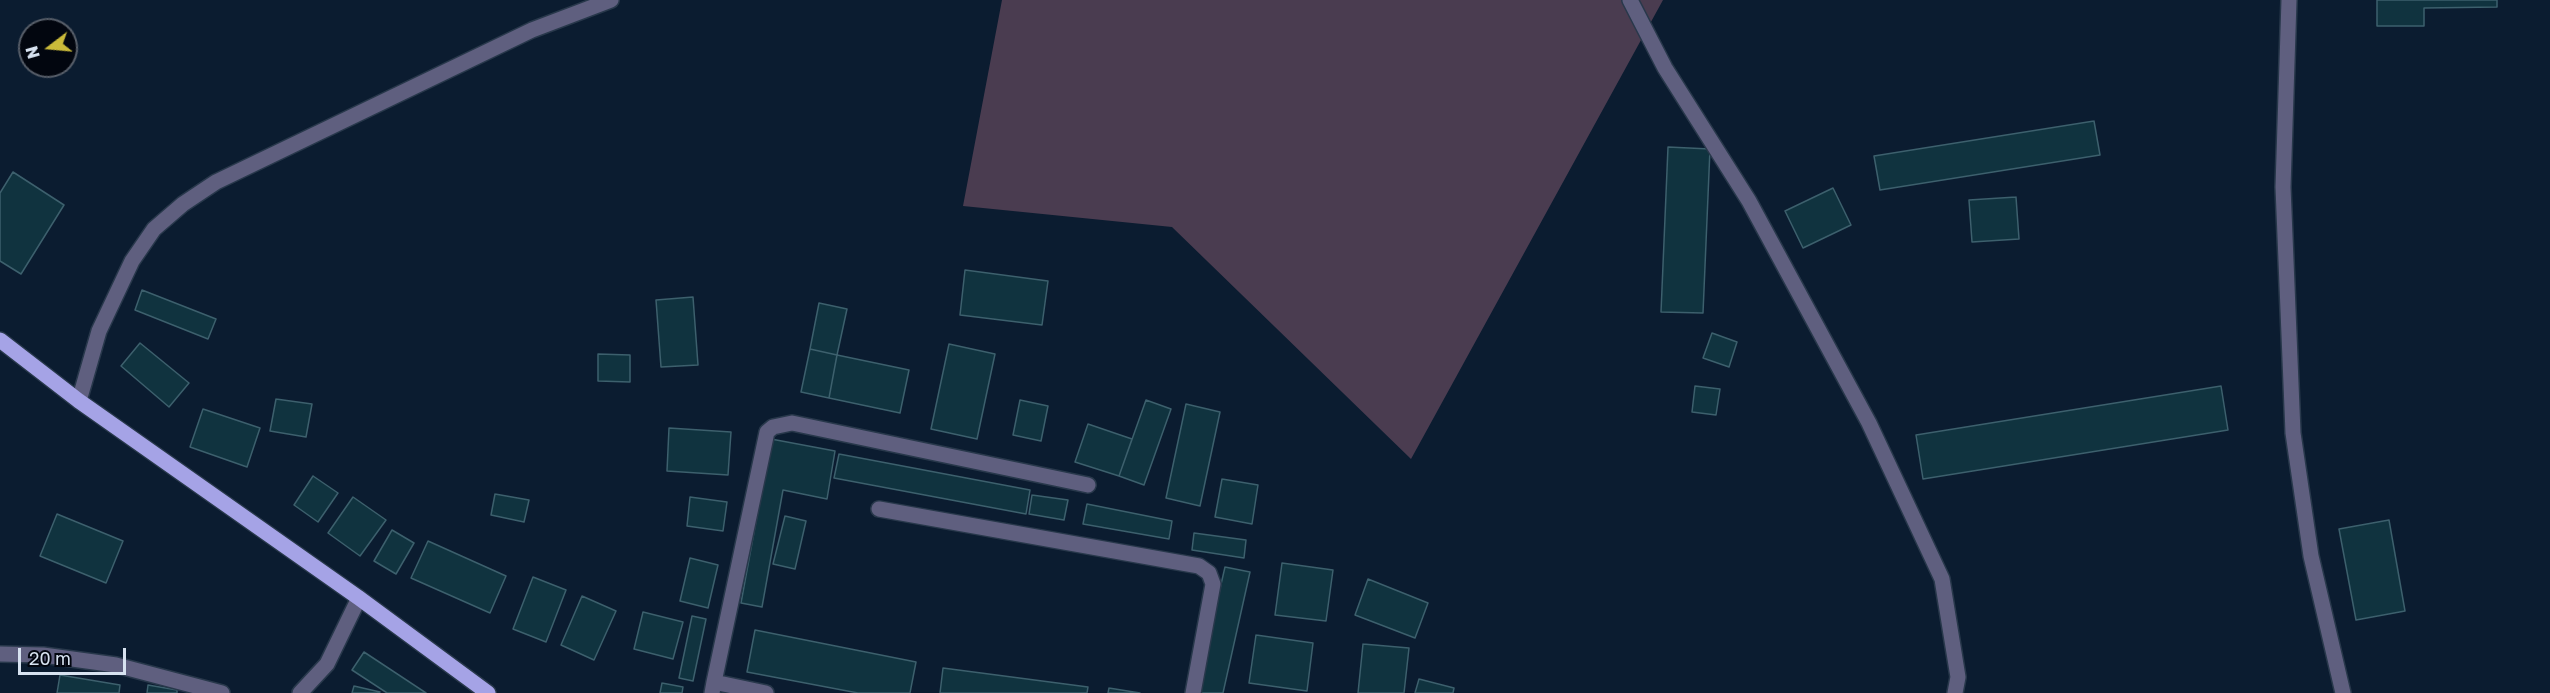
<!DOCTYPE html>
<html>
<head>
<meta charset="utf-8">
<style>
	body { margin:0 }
	#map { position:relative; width:2550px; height:693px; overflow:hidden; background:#0b1c30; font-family:"Golos Text",sans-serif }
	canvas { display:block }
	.north { position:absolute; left:18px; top:18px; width:60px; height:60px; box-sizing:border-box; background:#02060f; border:2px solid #575e69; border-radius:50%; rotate:254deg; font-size:16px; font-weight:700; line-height:24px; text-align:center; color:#d7e2f0 }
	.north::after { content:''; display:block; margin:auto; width:21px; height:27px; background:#caba3a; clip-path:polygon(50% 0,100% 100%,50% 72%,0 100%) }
	.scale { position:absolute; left:18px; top:648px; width:108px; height:27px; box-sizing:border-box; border:3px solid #d7e2f0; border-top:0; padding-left:8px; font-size:18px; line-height:21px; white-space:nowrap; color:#d7e2f0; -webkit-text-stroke:4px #02060f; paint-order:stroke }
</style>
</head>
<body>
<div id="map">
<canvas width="2550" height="693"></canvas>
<div class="north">N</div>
<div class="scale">20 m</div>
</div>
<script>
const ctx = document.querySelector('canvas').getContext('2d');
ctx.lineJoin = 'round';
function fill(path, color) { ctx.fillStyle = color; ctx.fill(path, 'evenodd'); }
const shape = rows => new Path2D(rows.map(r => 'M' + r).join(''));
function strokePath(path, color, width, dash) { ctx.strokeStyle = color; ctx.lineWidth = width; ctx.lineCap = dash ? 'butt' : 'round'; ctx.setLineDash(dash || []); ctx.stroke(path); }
const green = shape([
	[1002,0,1663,0,1411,459,1172,227,963,206]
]);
const building = shape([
	[2377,0,2497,0,2497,7,2424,8,2424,26,2377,26,2377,0],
	[2094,121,2100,155,1880,190,1874,156,2094,121],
	[1668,147,1710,149,1703,313,1661,312,1668,147],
	[13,172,64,205,21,274,0,261,0,193,13,172],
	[1833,188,1851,225,1803,248,1785,211,1833,188],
	[2016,197,2019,239,1972,242,1969,200,2016,197],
	[965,270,1048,281,1042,325,960,315,965,270],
	[142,290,216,319,208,339,135,310,142,290],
	[693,297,698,365,661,367,656,300,693,297],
	[819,303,847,309,837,355,810,349,819,303],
	[1712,333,1737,342,1729,367,1703,358,1712,333],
	[140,343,189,383,169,407,121,366,140,343],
	[949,344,995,354,977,439,931,429,949,344],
	[810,349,837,355,829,398,801,392,810,349],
	[598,354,630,355,630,382,598,381,598,354],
	[837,355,909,370,900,413,829,398,837,355],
	[1695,386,1720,389,1716,415,1692,412,1695,386],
	[2221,386,2228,430,1923,479,1916,435,2221,386],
	[276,399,312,404,306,437,270,431,276,399],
	[1020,400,1048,406,1041,441,1013,435,1020,400],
	[1146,400,1171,409,1144,485,1119,476,1146,400],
	[1186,404,1220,412,1200,506,1166,498,1186,404],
	[203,409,260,428,247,467,190,447,203,409],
	[1088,424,1132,439,1119,476,1075,462,1088,424],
	[669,428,731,432,728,475,667,471,669,428],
	[771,439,835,451,827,499,783,490,762,607,741,603,771,439],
	[839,454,1030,490,1026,514,834,478,839,454],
	[313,476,338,493,318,522,294,505,313,476],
	[1222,479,1258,485,1252,524,1215,517,1222,479],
	[495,494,529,500,524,522,491,515,495,494],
	[1032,495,1068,500,1064,520,1029,514,1032,495],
	[353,497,386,520,360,556,328,533,353,497],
	[690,497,727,502,723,531,687,526,690,497],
	[1087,504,1172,521,1169,539,1083,524,1087,504],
	[57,514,123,541,106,583,40,556,57,514],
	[785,516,806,521,795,569,773,564,785,516],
	[2389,520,2405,611,2356,620,2339,529,2389,520],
	[392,530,414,543,396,574,374,561,392,530],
	[1194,533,1246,540,1244,558,1192,550,1194,533],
	[428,541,506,576,490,613,411,578,428,541],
	[690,558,718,565,708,608,680,601,690,558],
	[1282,563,1333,570,1326,621,1275,615,1282,563],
	[1225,567,1250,572,1223,693,1196,693,1225,567],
	[533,577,566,590,546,642,513,629,533,577],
	[1368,579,1428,603,1415,638,1355,615,1368,579],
	[582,596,616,611,594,660,561,645,582,596],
	[643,612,683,622,673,659,634,649,643,612],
	[692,616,706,619,693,681,679,678,692,616],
	[755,630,916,662,910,693,858,693,747,672,755,630],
	[1256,635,1313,643,1307,691,1249,683,1256,635],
	[1363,644,1409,648,1404,693,1358,693,1363,644],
	[364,652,426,693,387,693,352,670,364,652],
	[943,668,1088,687,1087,693,940,693,943,668],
	[60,675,120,685,119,693,57,693,60,675],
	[1419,679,1454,688,1453,693,1415,693,1419,679],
	[662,683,683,687,682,693,660,693,662,683],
	[148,685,177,690,177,693,147,693,148,685],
	[354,686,380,692,379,693,352,693,354,686],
	[1109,688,1140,693,1108,693,1109,688]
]);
const minor = shape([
	[1630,0,1665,68,1749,201,1869,423,1942,579,1958,677,1955,693],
	[2289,0,2283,187,2293,433,2311,556,2343,693],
	[879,509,1199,566,1209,573,1213,584,1193,693],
	[714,682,767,432,773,427,792,423,1088,485],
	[712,693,714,682,766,693]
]);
const tertiary = shape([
	[79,401,99,331,132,261,154,229,183,204,216,182,532,30,611,0],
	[0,654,43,655,116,665,222,693],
	[300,693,327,664,359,598]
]);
const primary = shape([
	[0,340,79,401,359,598,488,693]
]);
fill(green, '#4a3c50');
fill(building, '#10333f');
strokePath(building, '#3d606d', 1.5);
strokePath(minor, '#28384b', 18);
strokePath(tertiary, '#28384b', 18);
strokePath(primary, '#28384b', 18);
strokePath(minor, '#5f5f7f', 15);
strokePath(tertiary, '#5f5f7f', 15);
strokePath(primary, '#a5a3e6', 15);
</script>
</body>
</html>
